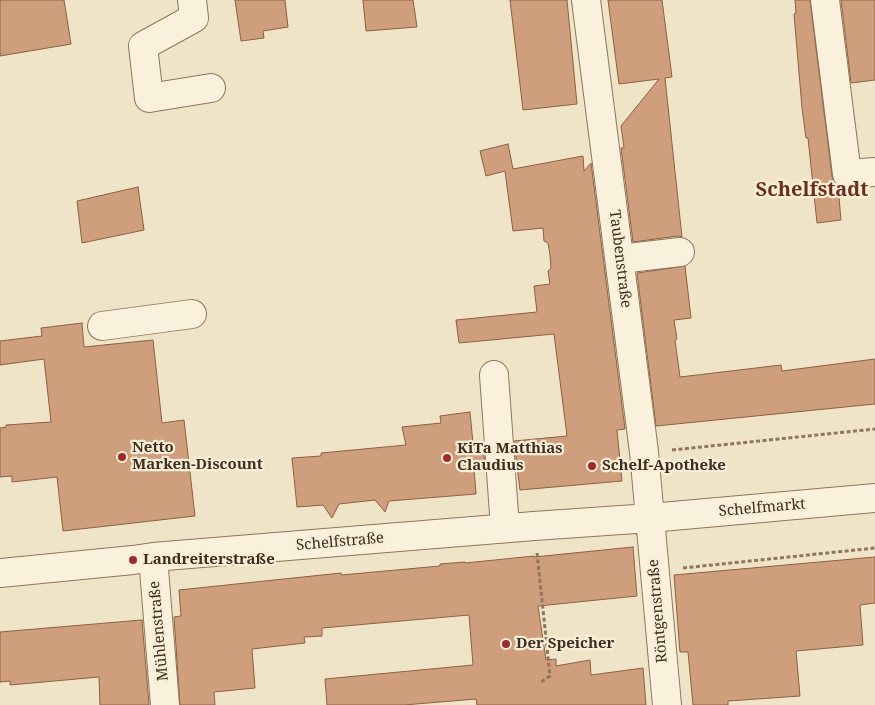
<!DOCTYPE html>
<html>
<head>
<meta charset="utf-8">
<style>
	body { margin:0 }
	canvas { display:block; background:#f0e4c8 }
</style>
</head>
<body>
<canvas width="875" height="705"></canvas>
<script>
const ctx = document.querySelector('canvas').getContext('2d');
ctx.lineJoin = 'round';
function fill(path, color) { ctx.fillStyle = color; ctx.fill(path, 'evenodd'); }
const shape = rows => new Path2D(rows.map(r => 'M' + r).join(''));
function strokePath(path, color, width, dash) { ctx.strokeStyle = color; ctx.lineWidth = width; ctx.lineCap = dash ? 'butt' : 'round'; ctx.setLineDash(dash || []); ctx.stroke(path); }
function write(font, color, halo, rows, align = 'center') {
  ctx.font = font + ' "Noto Serif",serif'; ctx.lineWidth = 4.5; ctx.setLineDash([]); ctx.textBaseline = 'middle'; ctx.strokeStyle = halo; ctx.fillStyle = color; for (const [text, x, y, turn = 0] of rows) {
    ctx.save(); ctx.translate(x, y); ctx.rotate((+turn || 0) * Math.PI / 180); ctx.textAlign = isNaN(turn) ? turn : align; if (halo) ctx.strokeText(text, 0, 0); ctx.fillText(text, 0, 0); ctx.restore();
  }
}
const building = shape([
	[0,0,64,0,71,44,0,56,0,0],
	[235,0,285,0,288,27,263,31,264,38,241,41,235,0],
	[363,0,413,0,417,27,366,31,363,0],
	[510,0,567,0,577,104,523,110,510,0],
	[608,0,662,0,672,77,665,78,682,237,678,236,633,242,621,148,624,148,621,126,659,79,619,84,608,0],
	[795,0,810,0,832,176,834,183,838,186,841,220,817,223,808,138,806,138,802,108,794,14,796,13,795,0],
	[841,0,875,0,875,80,851,83,841,0],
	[508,144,513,169,583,156,584,171,591,163,625,429,617,430,622,481,520,490,514,441,567,436,554,334,459,343,456,320,537,312,534,286,550,284,548,271,551,268,550,255,548,243,544,241,543,228,513,231,505,171,486,176,480,151,508,144],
	[138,187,144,230,82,243,77,201,138,187],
	[685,266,691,318,674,320,677,339,675,340,680,377,781,365,782,371,875,359,875,404,656,426,637,273,685,266],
	[82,323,84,347,153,340,162,423,184,420,195,516,63,531,57,477,12,482,12,476,0,477,0,428,6,427,6,425,51,422,44,359,0,365,0,341,42,336,41,328,82,323],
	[470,412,473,443,483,442,483,444,485,467,474,468,476,494,389,501,385,512,375,500,339,504,332,518,323,505,297,507,292,458,321,456,321,453,406,445,402,427,441,423,440,416,470,412],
	[633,547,637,596,538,606,546,660,556,659,556,666,590,660,591,675,643,668,646,705,477,705,476,699,404,705,327,705,325,679,473,665,469,615,322,628,322,636,304,637,305,643,252,649,255,688,214,692,215,705,180,705,174,617,181,616,179,590,341,573,341,575,440,566,440,564,465,562,465,563,534,556,534,557,633,547],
	[875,557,875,603,860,605,863,645,796,651,800,696,728,701,728,705,693,705,688,652,680,652,674,575,875,557],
	[142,620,149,705,100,705,99,677,10,685,10,681,0,682,0,632,142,620]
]);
const path = shape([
	[672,450,875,429],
	[537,553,550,676,541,682],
	[683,568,875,548]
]);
const minor = shape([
	[192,0,194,18,143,46,149,98,211,88],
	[586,0,644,452,667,705],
	[825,0,847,174,875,172],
	[620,259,680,252],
	[102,326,192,314],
	[494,375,505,528],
	[153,557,165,705],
	[0,573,133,560,153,557,534,526,650,518,875,498]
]);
const markers = [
	[122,457,5,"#9e2a2b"],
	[447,458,5,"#9e2a2b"],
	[592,466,5,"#9e2a2b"],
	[133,560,5,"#9e2a2b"],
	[506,644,5,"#9e2a2b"]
];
const streetNames = [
	["Taubenstraße",620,259,83],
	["Schelfmarkt",762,508,-5],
	["Schelfstraße",340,542,-5],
	["Röntgenstraße",658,611,-95],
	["Mühlenstraße",159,631,-95]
];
const poiNames = [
	["Netto",132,448],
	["Marken-Discount",132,465],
	["KiTa Matthias",457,449],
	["Claudius",457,466],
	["Schelf-Apotheke",602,466],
	["Landreiterstraße",143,560],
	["Der Speicher",516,644]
];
const districtNames = [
	["Schelfstadt",812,190]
];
fill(building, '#cf9f7d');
strokePath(building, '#8d5f41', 1);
strokePath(minor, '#8d765c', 30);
strokePath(path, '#8d765c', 3, [4, 2.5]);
strokePath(minor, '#faf1dc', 28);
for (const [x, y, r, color] of markers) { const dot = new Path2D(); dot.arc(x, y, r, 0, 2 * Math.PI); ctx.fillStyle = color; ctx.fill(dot); strokePath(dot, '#f7eed8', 2); }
write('15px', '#3d2e20', '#f7eed8', streetNames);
write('bold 15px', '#3d2e20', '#f7eed8', poiNames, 'left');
write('bold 20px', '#6b2e1e', '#f7eed8', districtNames);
</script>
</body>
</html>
